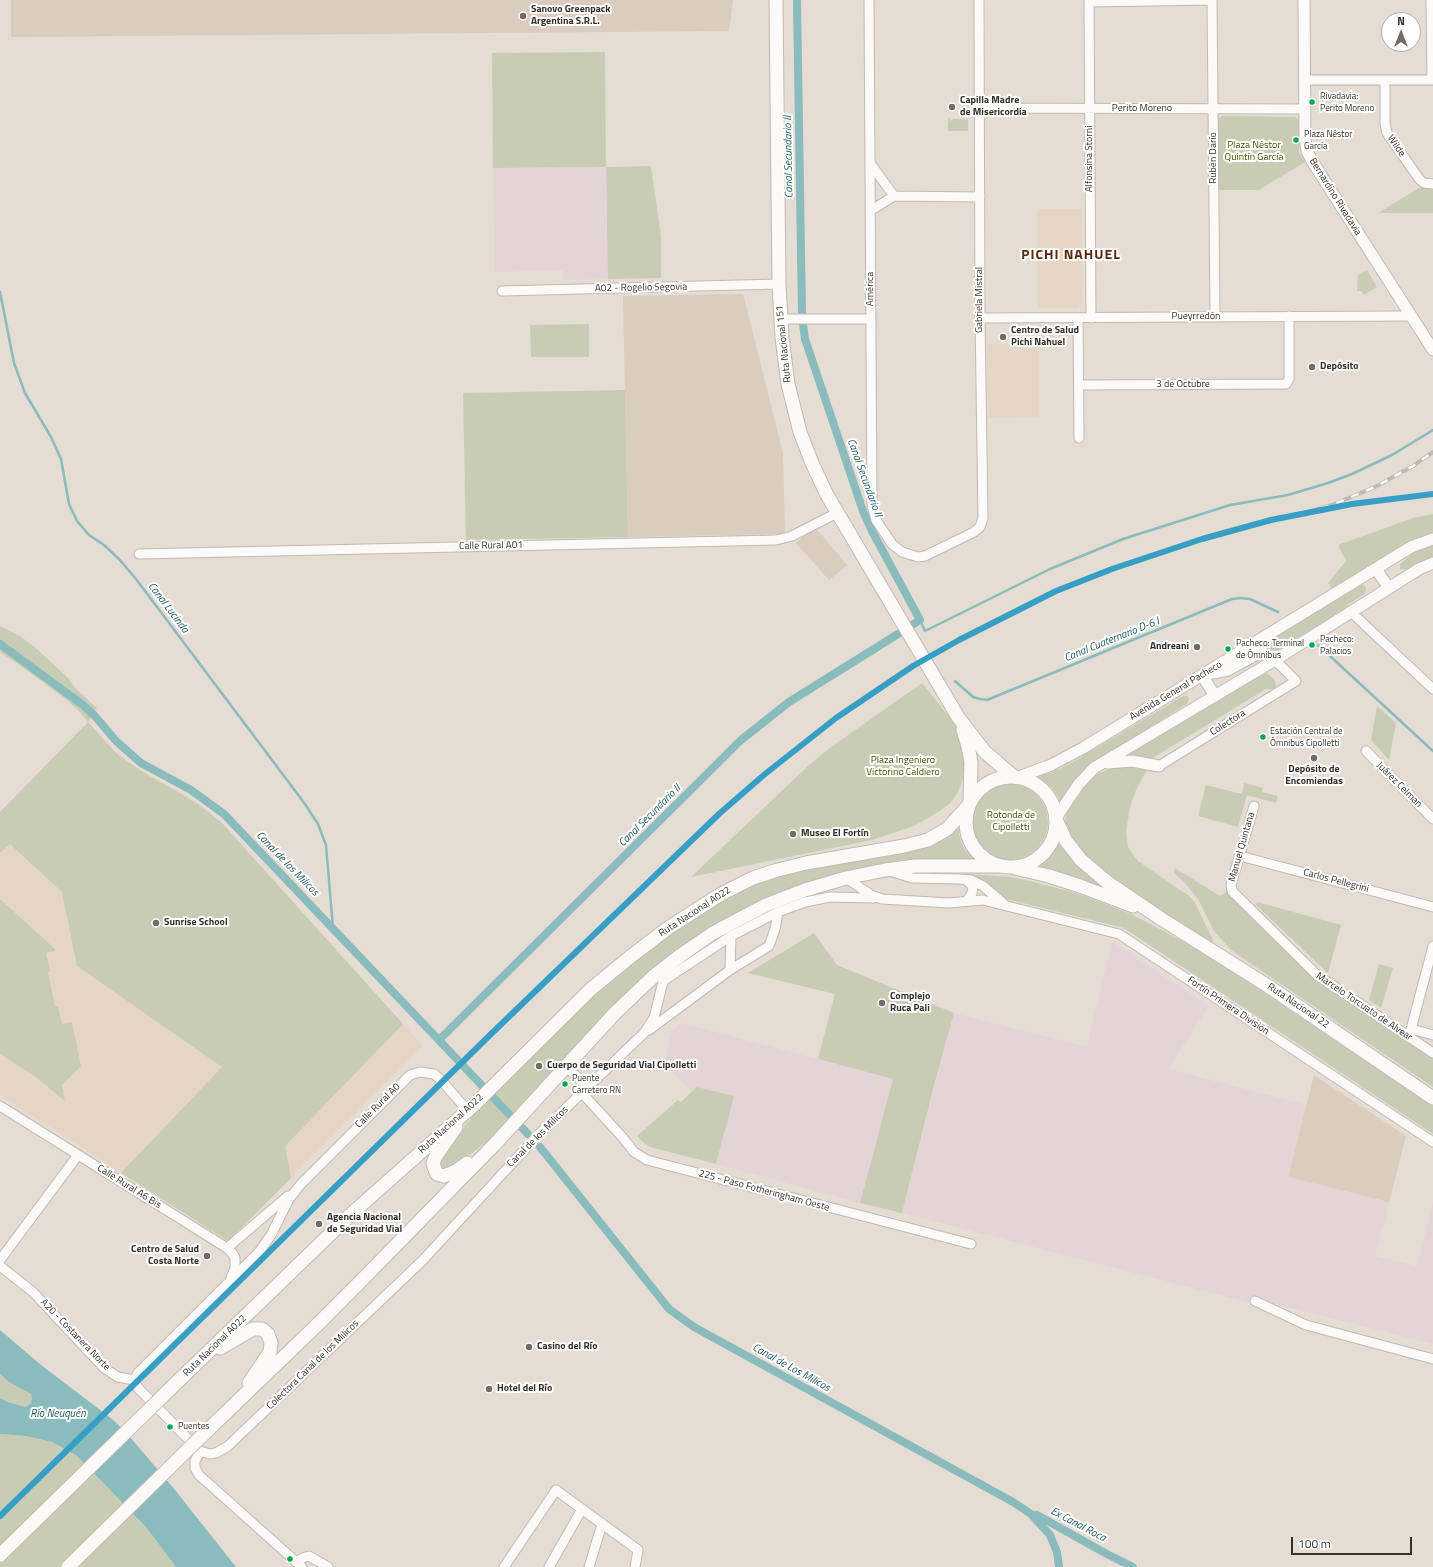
<!DOCTYPE html>
<html>
<head>
<meta charset="utf-8">
<style>
	body { margin:0 }
	#map { position:relative; width:1433px; height:1567px; overflow:hidden; background:#e5dcd3; font-family:"Titillium Web",sans-serif }
	canvas { display:block }
	.north { position:absolute; left:1381px; top:12px; width:40px; height:40px; box-sizing:border-box; background:#fff; border:1px solid #aeaca9; border-radius:50%; rotate:0deg; font-size:11px; font-weight:700; line-height:16px; text-align:center; color:#352f29 }
	.north::after { content:''; display:block; margin:auto; width:14px; height:18px; background:#736c64; clip-path:polygon(50% 0,100% 100%,50% 72%,0 100%) }
	.scale { position:absolute; left:1291px; top:1537px; width:121px; height:18px; box-sizing:border-box; border:2px solid #352f29; border-top:0; padding-left:5px; font-size:12px; line-height:14px; white-space:nowrap; color:#352f29; -webkit-text-stroke:3px #fff; paint-order:stroke }
</style>
</head>
<body>
<div id="map">
<canvas width="1433" height="1567"></canvas>
<div class="north">N</div>
<div class="scale">100 m</div>
</div>
<script>
const ctx = document.querySelector('canvas').getContext('2d');
ctx.lineJoin = 'round';
function fill(path, color) { ctx.fillStyle = color; ctx.fill(path, 'evenodd'); }
const shape = rows => new Path2D(rows.map(r => 'M' + r).join(''));
function strokePath(path, color, width, dash) { ctx.strokeStyle = color; ctx.lineWidth = width; ctx.lineCap = dash ? 'butt' : 'round'; ctx.setLineDash(dash || []); ctx.stroke(path); }
function write(font, color, halo, rows, align = 'center') {
  ctx.font = font + ' "Titillium Web",sans-serif'; ctx.lineWidth = 4; ctx.setLineDash([]); ctx.textBaseline = 'middle'; ctx.strokeStyle = halo; ctx.fillStyle = color; for (const [text, x, y, turn = 0] of rows) {
    ctx.save(); ctx.translate(x, y); ctx.rotate((+turn || 0) * Math.PI / 180); ctx.textAlign = isNaN(turn) ? turn : align; if (halo) ctx.strokeText(text, 0, 0); ctx.fillText(text, 0, 0); ctx.restore();
  }
}
const commercial = shape([
	[606,167,608,279,563,280,563,270,495,272,493,168],
	[1112,941,1209,1006,1168,1069,1307,1105,1288,1177,1389,1202,1375,1256,1417,1266,1433,1202,1433,1344,1256,1299,1255,1304,902,1213,954,1013,1087,1047],
	[681,1023,893,1079,860,1203,716,1164,734,1096,697,1087,691,1092,662,1061,665,1059,672,1031]
]);
const industrial = shape([
	[11,0,733,0,729,31,11,37],
	[743,294,783,454,785,534,628,537,623,296],
	[815,527,847,565,829,580,796,543],
	[1314,1075,1406,1136,1389,1202,1288,1177]
]);
const built = shape([
	[1037,209,1081,209,1082,303,1077,308,1038,308],
	[1039,343,1039,417,988,418,987,344],
	[88,722,116,753,129,763,187,797,206,810,222,823,423,1046,228,1241,0,1095,0,812]
]);
const green = shape([
	[605,52,606,167,651,166,661,236,661,278,608,279,606,167,493,168,492,53],
	[1222,116,1296,117,1299,121,1299,152,1305,162,1259,190,1218,190,1218,119],
	[948,117,951,121,953,119,968,119,968,131,948,131],
	[1419,188,1433,188,1433,213,1378,213],
	[1367,270,1377,287,1364,295,1361,291,1357,291,1358,275],
	[589,324,589,357,531,357,530,325],
	[625,390,628,537,466,540,463,393],
	[1433,514,1433,536,1333,590,1328,583,1346,561,1338,545,1413,518],
	[1433,544,1433,558,1422,561,1406,570,1400,569,1400,564,1416,550],
	[1361,585,1364,585,1366,588,1365,594,1350,603,1344,609,1281,648,1276,651,1263,647,1256,649],
	[0,626,20,636,37,649,67,677,77,690,97,708,88,722,116,753,144,773,187,797,206,810,222,823,403,1024,285,1146,291,1178,228,1241,121,1173,222,1067,77,966,62,892,10,844,0,853,0,812,88,722,77,709,63,697,21,666,0,652],
	[1264,673,1268,674,1274,679,1276,686,1275,689,1266,689,1151,759,1121,757],
	[922,683,951,719,960,735,964,753,964,774,961,784,957,794,950,803,940,811,914,826,872,840,691,877,808,766,831,747],
	[1183,696,1187,696,1189,698,1188,703,1093,764,1081,773,1071,786,1061,806,1058,797,1051,787,1037,776,1049,773,1066,766],
	[1377,706,1396,723,1389,760,1371,740],
	[1117,766,1141,766,1147,768,1147,770,1136,790,1130,807,1126,832,1128,847,1138,861,1189,896,1194,901,1213,940,1212,943,1210,943,1134,894,1089,860,1075,845,1065,825,1066,814,1083,787,1091,779,1099,773],
	[1244,783,1263,788,1262,792,1278,796,1276,803,1247,795,1238,827,1198,816,1206,785,1242,794],
	'972 822a38 38 0 1 1 76 0a38 38 0 1 1-76 0Z',
	[958,827,961,842,965,850,978,862,876,865,701,934,684,945,646,976,504,1127,491,1139,450,1169,446,1170,440,1168,438,1161,477,1110,585,1003,638,958,700,913,755,883,792,873,923,848,945,839],
	[1060,840,1114,892,1034,867,1048,857],
	[1175,868,1220,896,1226,892,1312,977,1433,1057,1433,1087,1231,950,1214,931,1198,899,1185,883,1174,873],
	[969,874,1010,877,1030,881,1079,894,1131,914,1186,943,1221,964,1433,1106,1433,1134,1124,928,1002,898],
	[0,899,55,949,55,951,46,953,50,971,48,972,55,1006,58,1006,62,1024,72,1022,81,1066,62,1085,65,1101,36,1077,0,1054],
	[1257,902,1341,925,1328,973,1256,905],
	[814,933,837,965,954,1013,936,1078,902,1213,860,1203,893,1079,818,1059,835,994,748,973],
	[1379,964,1393,968,1381,1008,1369,1000],
	[697,1087,734,1096,716,1164,650,1147,645,1144,637,1136,678,1100,681,1102],
	[0,1374,9,1382,31,1394,32,1398,31,1403,25,1407,18,1406,0,1398],
	[0,1434,26,1436,52,1442,77,1456,146,1527,176,1567,0,1567]
]);
const water = shape([
	[0,1330,41,1365,112,1419,124,1430,175,1490,236,1567,176,1567,146,1527,77,1456,52,1442,26,1436,0,1434,0,1398,8,1402,25,1407,31,1403,32,1398,31,1394,9,1382,0,1374]
]);
const stream = shape([
	[0,292,14,363,25,393,51,437,61,459,69,504,77,521,89,535,104,545,119,559,136,579,305,804,318,824,326,845,333,928],
	[920,620,925,631,1050,569,1123,539,1230,505,1288,495,1328,483,1352,474,1392,455,1433,430],
	[1318,645,1433,751],
	[955,681,973,697,980,699,987,700,1232,599,1241,598,1250,599,1278,612]
]);
const canal = shape([
	[797,0,802,314],
	[803,324,805,339,863,511,872,531,920,620,909,627],
	[0,644,83,705,94,715,116,741,141,763,191,790,224,814,528,1134],
	[439,1040,741,740,789,702,898,634],
	[540,1147,669,1309,694,1327,1013,1502,1031,1514,1050,1535,1057,1552,1059,1567],
	[1037,1515,1105,1553,1133,1567]
]);
const minor = shape([
	[869,0,872,505,876,520,892,544,902,552,918,557,925,556,974,532,980,527,983,518,980,318,979,0],
	[1089,0,1091,318],
	[1212,0,1215,317],
	[1431,0,1432,80],
	[1089,2,1212,0],
	[1305,80,1433,80],
	[1385,80,1385,123,1387,133,1420,180,1424,183,1433,184],
	[979,108,1305,109],
	[870,163,894,196],
	[870,211,894,196,980,197],
	[502,291,779,284],
	[980,318,1411,316],
	[1078,318,1079,438],
	[781,319,871,319],
	[1079,385,1286,384,1289,379,1289,316],
	[139,554,776,540,792,536,837,513],
	[1351,612,1433,689],
	[1366,751,1433,819],
	[1159,766,1296,681,1275,660],
	[1254,806,1231,885,1232,891,1317,975,1433,1053],
	[1240,856,1433,907],
	[890,871,912,878,959,879,971,880,983,886,1004,904],
	[846,878,871,895,882,899,949,903,983,900,1119,934,1433,1142],
	[966,880,973,886,972,893,967,901],
	[730,970,731,936],
	[663,981,731,936,778,912],
	[1411,1029,1433,1035],
	[649,1030,730,970,769,946,775,929,778,912,805,902,830,897,874,898],
	[1409,1037,1433,946],
	[566,1066,588,1088],
	[582,1093,624,1139,634,1152,647,1160,971,1244],
	[0,1106,227,1248,233,1254,235,1258,235,1268,231,1278],
	[227,1248,288,1196],
	[0,1260,78,1155],
	[0,1266,33,1292,104,1368,118,1377,134,1380],
	[1255,1301,1306,1325,1433,1359],
	[134,1380,138,1388,200,1451,210,1454,216,1453,228,1446,423,1260,538,1135,644,1033,654,1018,667,965],
	[134,1380,138,1373,259,1252,271,1235,289,1199,301,1184,410,1075,420,1072,434,1074,441,1080,467,1110],
	[200,1451,195,1461,195,1468,199,1475,302,1567],
	[297,1561,305,1557,309,1556,328,1567],
	[504,1567,556,1490,638,1550,635,1567],
	[549,1567,582,1509],
	[589,1567,602,1524]
]);
const major = shape([
	[1304,0,1305,138,1307,151,1312,161,1433,350],
	[1376,569,1389,588],
	[1215,696,1202,675,1228,670,1259,653,1264,653,1275,660],
	[1108,763,1132,761,1159,766],
	[1019,777,1051,765,1083,748,1411,547,1433,539],
	[1056,818,1078,785,1094,768,1275,660,1419,569,1433,563]
]);
const highway = shape([
	[776,0,779,284,782,337,788,384,800,432,812,463,827,495,958,717,985,752,1014,777],
	[963,730,968,746,971,762,970,801],
	'966 822a45 45 0 1 1 90 0a45 45 0 1 1-90 0Z',
	[1057,822,1066,841,1081,860,1107,882,1160,918,1268,986,1433,1098],
	[1015,868,1049,876,1080,886,1133,906],
	[456,1127,436,1156,433,1163,434,1167,437,1174,444,1176,456,1171,467,1163],
	[220,1348,253,1329,262,1329,268,1334,271,1343,270,1352,249,1383],
	[170,1389,350,1215,474,1105,591,989,630,957,668,928,721,894,753,878,774,871,806,863,904,846,928,840,947,829,968,806],
	[212,1426,315,1327,359,1283,495,1144,615,1013,654,976,681,955,713,933,766,905,805,890,846,878,885,870,915,866,1001,866]
]);
const rail = shape([
	[1306,513,1332,505,1375,487,1413,466,1433,452]
]);
const highwayBridge = shape([
	[0,1555,170,1389],
	[68,1567,212,1426]
]);
const rail1 = shape([
	[0,1516,490,1035,720,813,765,774,836,718,913,666,959,640,1056,591,1112,569,1202,539,1271,520,1352,504,1433,494]
]);
const markers = [
	[523,16,4,"#736c64"],
	[1312,102,3.5,"#00a651"],
	[952,107,4,"#736c64"],
	[1296,140,3.5,"#00a651"],
	[1003,337,4,"#736c64"],
	[1312,367,4,"#736c64"],
	[1312,645,3.5,"#00a651"],
	[1197,647,4,"#736c64"],
	[1228,649,3.5,"#00a651"],
	[1263,737,3.5,"#00a651"],
	[1314,758,4,"#736c64"],
	[793,834,4,"#736c64"],
	[156,923,4,"#736c64"],
	[882,1003,4,"#736c64"],
	[539,1066,4,"#736c64"],
	[565,1084,3.5,"#00a651"],
	[319,1224,4,"#736c64"],
	[207,1256,4,"#736c64"],
	[529,1347,4,"#736c64"],
	[489,1389,4,"#736c64"],
	[170,1427,3.5,"#00a651"],
	[290,1559,3.5,"#00a651"]
];
const busNames = [
	["Rivadavia:",1320,97],
	["Perito Moreno",1320,109],
	["Plaza Néstor",1304,135],
	["García",1304,147],
	["Pacheco:",1320,640],
	["Palacios",1320,652],
	["Pacheco: Terminal",1236,644],
	["de Ómnibus",1236,656],
	["Estación Central de",1270,732],
	["Ómnibus Cipolletti",1270,744],
	["Puente",572,1079],
	["Carretero RN",572,1091],
	["Puentes",178,1427]
];
const poiNames = [
	["Sanovo Greenpack",531,10],
	["Argentina S.R.L.",531,22],
	["Capilla Madre",960,101],
	["de Misericordia",960,113],
	["Centro de Salud",1011,331],
	["Pichi Nahuel",1011,343],
	["Depósito",1320,367],
	["Andreani",1189,647,"right"],
	["Depósito de",1314,770,"center"],
	["Encomiendas",1314,782,"center"],
	["Museo El Fortín",801,834],
	["Sunrise School",164,923],
	["Complejo",890,997],
	["Ruca Pali",890,1009],
	["Cuerpo de Seguridad Vial Cipolletti",547,1066],
	["Agencia Nacional",327,1218],
	["de Seguridad Vial",327,1230],
	["Centro de Salud",199,1250,"right"],
	["Costa Norte",199,1262,"right"],
	["Casino del Río",537,1347],
	["Hotel del Río",497,1389]
];
const streetNames = [
	["Perito Moreno",1142,109],
	["Wilde",1396,146,56],
	["Rubén Darío",1214,158,-90],
	["Alfonsina Storni",1090,159,-90],
	["Bernardino Rivadavia",1335,197,58],
	["A02 - Rogelio Segovia",641,288,-1],
	["América",871,289,-90],
	["Gabriela Mistral",980,300,-90],
	["Pueyrredón",1196,317],
	["Ruta Nacional 151",784,344,-96],
	["3 de Octubre",1183,385],
	["Calle Rural A01",491,546,-1],
	["Avenida General Pacheco",1176,691,-31],
	["Colectora",1228,723,-32],
	["Juárez Celman",1399,785,45],
	["Manuel Quintana",1242,847,-74],
	["Carlos Pellegrini",1336,881,15],
	["Ruta Nacional A022",695,912,-33],
	["Fortín Primera División",1228,1006,34],
	["Ruta Nacional 22",1298,1006,34],
	["Marcelo Torcuato de Alvear",1364,1007,34],
	["Calle Rural A0",378,1106,-45],
	["Ruta Nacional A022",451,1124,-42],
	["Canal de los Milicos",538,1137,-45],
	["Calle Rural A6 Bis",129,1187,32],
	["225 - Paso Fotheringham Oeste",764,1191,15],
	["A20 - Costanera Norte",75,1335,46],
	["Ruta Nacional A022",215,1346,-44],
	["Colectora Canal de los Milicos",313,1365,-44]
];
const parkNames = [
	["Plaza Néstor",1254,146],
	["Quintín García",1254,158],
	["Plaza Ingeniero",903,761],
	["Victorino Caldiero",903,773],
	["Rotonda de",1011,816],
	["Cipolletti",1011,828]
];
const waterNames = [
	["Canal Secundario II",789,157,-91],
	["Canal Secundario II",864,478,70],
	["Canal Lucinda",168,608,53],
	["Canal Cuaternario D-6 I",1112,640,-22],
	["Canal Secundario II",650,816,-45],
	["Canal de los Milicos",287,864,46],
	["Canal de Los Milicos",791,1368,29],
	["Río Neuquén",58,1414],
	["Ex Canal Roca",1078,1525,28]
];
const districtNames = [
	["PICHI NAHUEL",1071,256]
];
fill(commercial, '#e4d4d7');
fill(industrial, '#daccbf');
fill(built, '#e5d5c5');
fill(green, '#c9ccb4');
fill(water, '#8abbbd');
strokePath(stream, '#8abbbd', 2.5);
strokePath(canal, '#8abbbd', 8);
strokePath(minor, '#c1bab3', 11);
strokePath(major, '#c1bab3', 13);
strokePath(highway, '#c1bab3', 15);
strokePath(minor, '#fbfaf8', 9);
strokePath(major, '#fbfaf8', 11);
strokePath(highway, '#fbfaf8', 13);
strokePath(rail, '#bcbab8', 4);
strokePath(rail, '#fff', 2.5, [8]);
strokePath(highwayBridge, '#c1bab3', 15, []);
strokePath(highwayBridge, '#fbfaf8', 13);
strokePath(rail1, '#379fc6', 6);
for (const [x, y, r, color] of markers) { const dot = new Path2D(); dot.arc(x, y, r, 0, 2 * Math.PI); ctx.fillStyle = color; ctx.fill(dot); strokePath(dot, '#fff', 1.5); }
write('9px', '#352f29', '#fff', busNames, 'left');
write('bold 10px', '#352f29', '#fff', poiNames, 'left');
write('10px', '#352f29', '#fff', streetNames);
write('10px', '#415500', '#fff', parkNames);
write('italic 11px', '#205e63', '#fff', waterNames);
ctx.letterSpacing = '1px';
write('bold 14px', '#592a0e', '#fff', districtNames);
ctx.letterSpacing = '0px';
</script>
</body>
</html>
